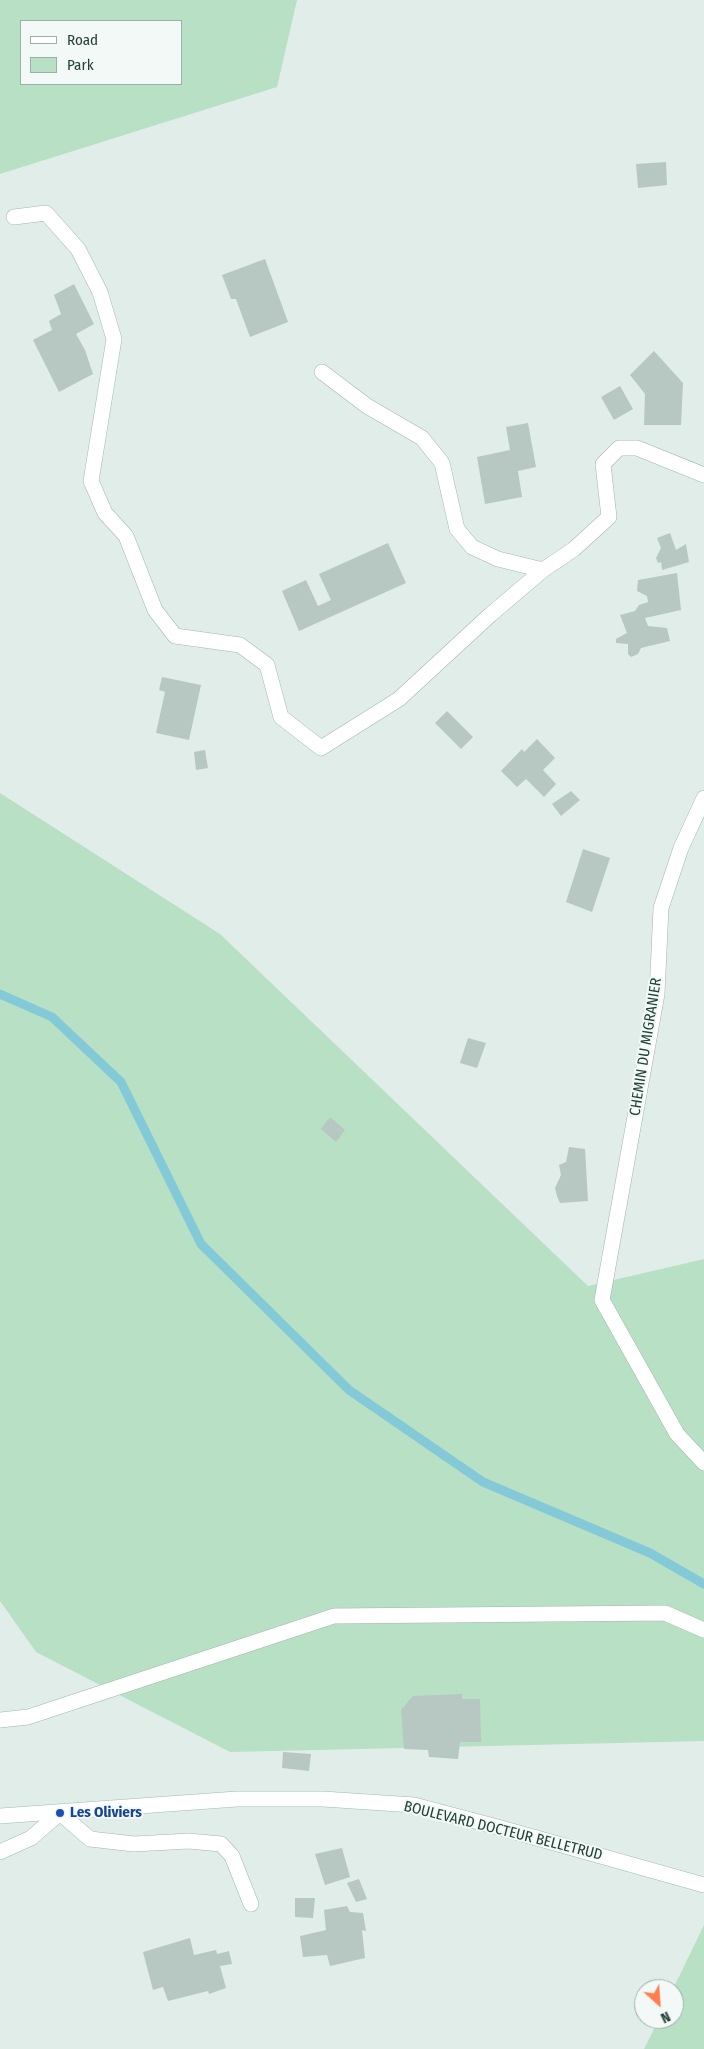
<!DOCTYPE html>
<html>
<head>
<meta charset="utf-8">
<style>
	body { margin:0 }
	#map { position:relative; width:704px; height:2049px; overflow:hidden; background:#e1ede8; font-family:"Fira Sans Condensed",sans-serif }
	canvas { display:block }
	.legend { position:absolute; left:20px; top:20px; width:162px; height:65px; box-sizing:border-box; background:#f2f9f6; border:1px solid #9eafaa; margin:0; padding:6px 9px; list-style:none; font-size:15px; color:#204038 }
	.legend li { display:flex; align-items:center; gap:10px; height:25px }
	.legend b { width:25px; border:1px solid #9eafaa }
	.north { position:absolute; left:634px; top:1979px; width:50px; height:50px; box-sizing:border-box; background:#f2f9f6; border:1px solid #9eafaa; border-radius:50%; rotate:154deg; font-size:14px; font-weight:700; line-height:20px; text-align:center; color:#204038 }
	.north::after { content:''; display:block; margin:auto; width:18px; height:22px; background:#ff7d4e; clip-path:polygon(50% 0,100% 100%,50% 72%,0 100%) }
</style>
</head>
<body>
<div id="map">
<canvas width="704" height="2049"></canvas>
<ul class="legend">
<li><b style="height:6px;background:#fff"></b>Road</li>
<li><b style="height:14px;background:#b8e0c4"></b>Park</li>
</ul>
<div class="north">N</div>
</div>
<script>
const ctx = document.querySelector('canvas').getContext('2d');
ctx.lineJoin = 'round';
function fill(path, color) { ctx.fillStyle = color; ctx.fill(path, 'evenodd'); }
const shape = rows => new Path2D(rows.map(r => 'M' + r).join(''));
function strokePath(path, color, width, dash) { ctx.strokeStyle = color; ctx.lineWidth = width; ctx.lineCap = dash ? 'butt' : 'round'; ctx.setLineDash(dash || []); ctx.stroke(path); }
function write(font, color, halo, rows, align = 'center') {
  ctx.font = font + ' "Fira Sans Condensed",sans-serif'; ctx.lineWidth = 4; ctx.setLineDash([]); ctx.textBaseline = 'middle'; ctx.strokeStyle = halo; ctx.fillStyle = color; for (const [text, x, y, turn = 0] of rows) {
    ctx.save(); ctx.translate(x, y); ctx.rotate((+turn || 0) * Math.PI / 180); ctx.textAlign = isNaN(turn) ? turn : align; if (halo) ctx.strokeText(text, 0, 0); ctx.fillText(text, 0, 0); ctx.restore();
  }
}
const green = shape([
	[0,0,297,0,277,87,0,174],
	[21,21,181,21,181,84,21,84],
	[0,793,220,934,588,1286,704,1259,704,1741,230,1752,36,1652,0,1601],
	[704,1925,704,2049,644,2049,659,2019,674,2019,673,1989]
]);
const stream = shape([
	[0,994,52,1017,121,1082,201,1244,349,1390,483,1482,650,1553,704,1584]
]);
const building = shape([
	[666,162,667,185,638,188,636,164],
	[265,259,288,322,250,337,236,299,231,299,222,275],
	[74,284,94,324,76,334,85,350,93,374,59,392,33,340,52,330,49,321,61,314,54,295],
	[654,351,683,383,681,425,644,425,645,394,630,375],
	[620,386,633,409,614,420,601,397],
	[528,423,536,467,518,471,522,497,485,504,477,457,510,450,506,427],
	[670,533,676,550,686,544,689,562,662,570,661,562,658,563,656,558,661,548,657,538],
	[388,543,406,583,299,631,282,591,306,580,318,606,331,600,319,574],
	[677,573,681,610,645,618,648,626,667,628,670,641,641,648,638,654,631,657,628,654,628,644,616,643,616,639,627,633,620,615,635,611,639,605,648,602,647,596,637,591,638,580],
	[162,677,201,685,189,740,156,733,165,692,159,690],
	[447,711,473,737,461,749,435,723],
	[537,739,555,758,543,770,556,784,544,797,526,779,517,787,501,771,522,749,524,752],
	[205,750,208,768,196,770,194,752],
	[571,791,580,800,561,816,552,804],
	[583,849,610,858,592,912,566,902],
	[468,1038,486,1043,477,1068,460,1063],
	[330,1117,345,1130,336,1142,321,1129],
	[569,1147,585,1149,588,1201,560,1203,557,1196,555,1188,561,1175,559,1165,566,1162],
	[462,1694,462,1699,480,1699,481,1742,460,1742,458,1759,429,1757,428,1750,404,1749,401,1710,413,1696],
	[283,1752,311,1754,309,1771,282,1768],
	[342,1848,350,1877,325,1885,315,1854],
	[359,1879,367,1899,356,1902,347,1883],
	[295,1898,315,1898,313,1918,295,1917],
	[347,1906,350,1912,363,1913,366,1931,362,1930,365,1958,330,1966,327,1955,303,1957,300,1936,326,1930,324,1910],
	[190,1938,194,1955,216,1950,217,1954,229,1951,232,1964,220,1966,226,1988,209,1994,208,1991,168,2001,163,1987,153,1990,143,1952]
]);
const minor = shape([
	[14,217,46,213,78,249,100,292,114,339,91,481,105,513,126,536,155,610,175,636,240,645,267,665,281,717,321,748,399,699,490,615,543,570,574,549,609,517,603,464,619,448,637,448,704,475],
	[322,372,367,406,422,438,442,463,457,529,472,547,498,559,543,570],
	[704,798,681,848,661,908,657,994,602,1300,677,1434,704,1463],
	[0,1720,28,1717,334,1616,665,1613,704,1630],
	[0,1852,31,1838,60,1813,90,1839,134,1844,189,1841,221,1844,232,1856,251,1904]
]);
const secondary = shape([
	[0,1816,237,1799,323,1799,414,1805,501,1828,704,1885]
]);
const markers = [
	[60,1813,5,"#1a4fb4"]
];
const streetNames = [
	["CHEMIN DU MIGRANIER",646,1047,-81],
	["BOULEVARD DOCTEUR BELLETRUD",503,1831,14]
];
const transitNames = [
	["Les Oliviers",70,1813]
];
fill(green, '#b8e0c4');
strokePath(stream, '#84c9d7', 9);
fill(building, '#b6c8c1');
strokePath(minor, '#a3b6b0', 16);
strokePath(secondary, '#9ebab1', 16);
strokePath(minor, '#fff', 15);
strokePath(secondary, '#fff', 15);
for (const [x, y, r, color] of markers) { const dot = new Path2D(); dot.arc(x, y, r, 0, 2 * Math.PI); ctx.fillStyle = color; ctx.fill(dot); strokePath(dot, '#f2f9f6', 2); }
write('15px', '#204038', '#f2f9f6', streetNames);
write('bold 15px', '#164399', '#f2f9f6', transitNames, 'left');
</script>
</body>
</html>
